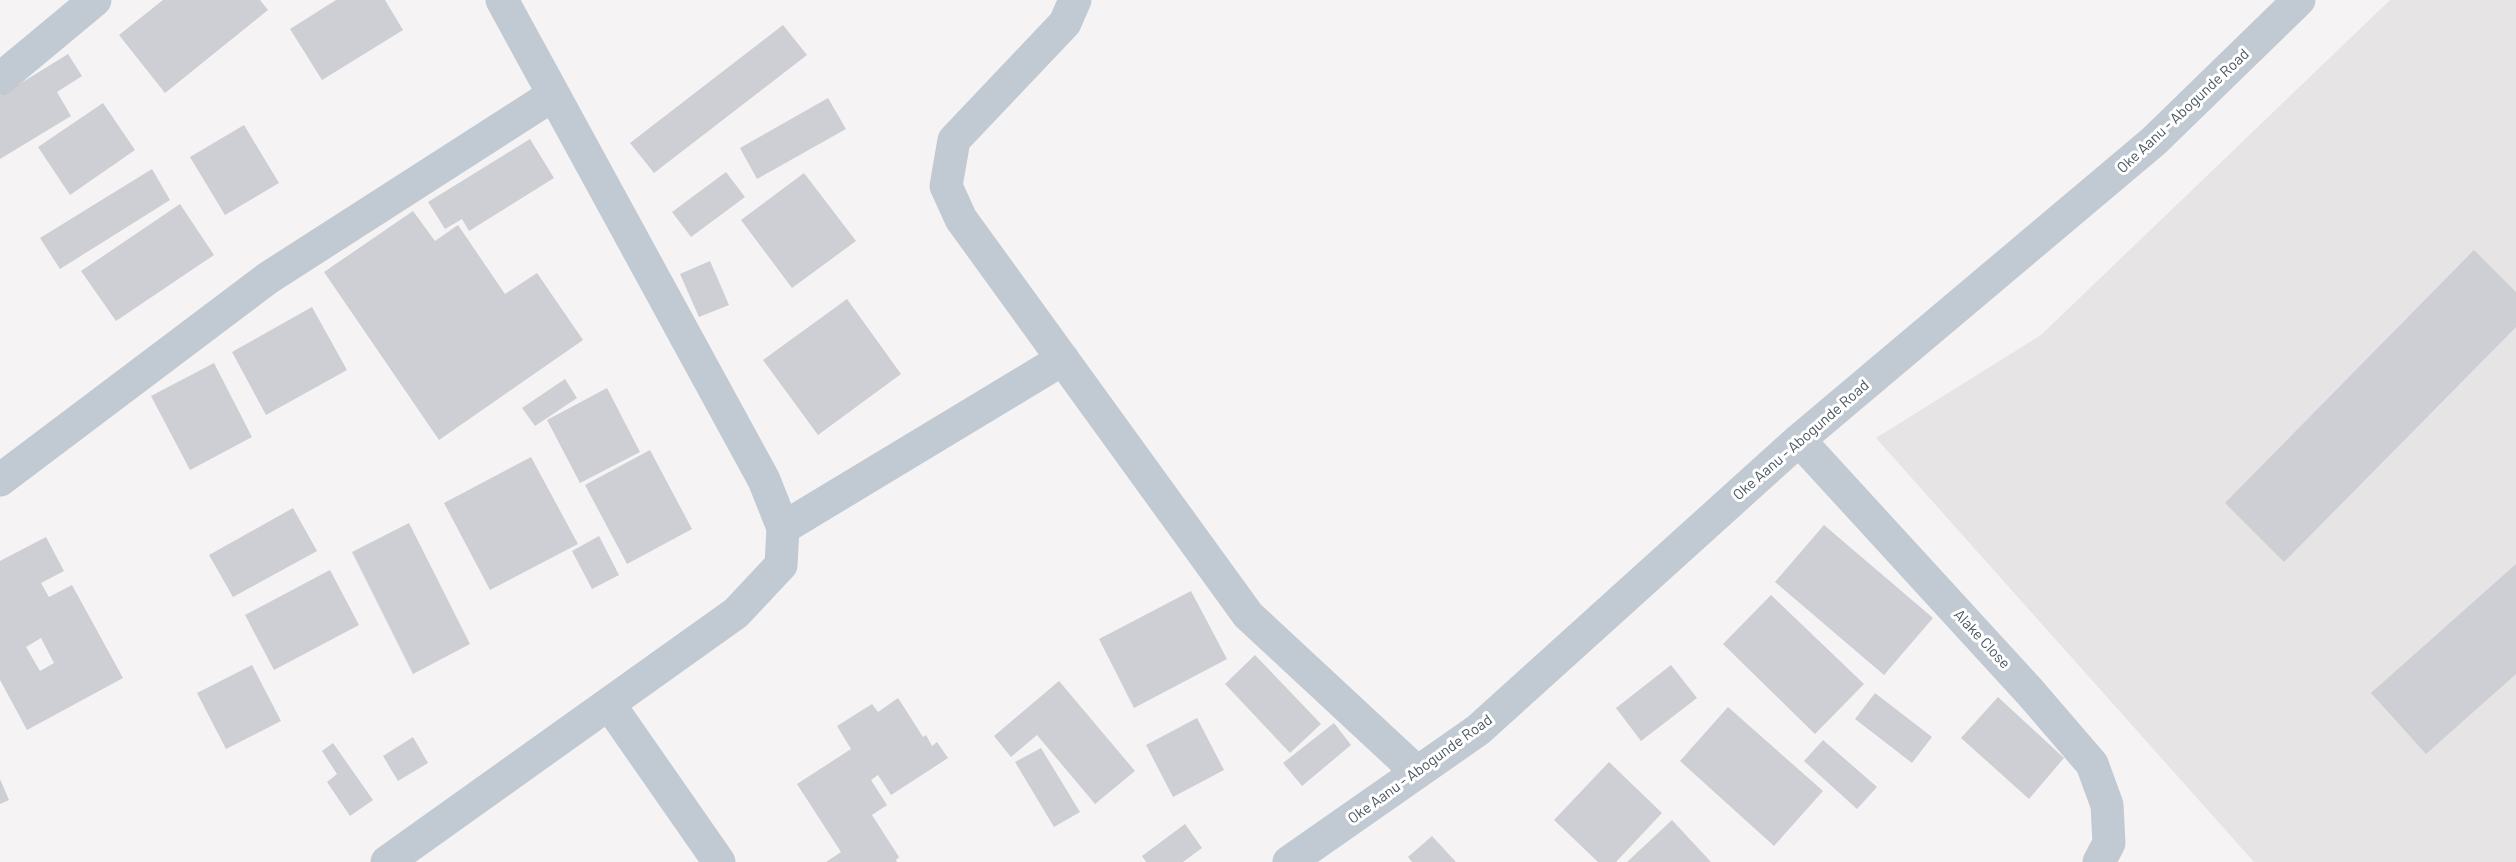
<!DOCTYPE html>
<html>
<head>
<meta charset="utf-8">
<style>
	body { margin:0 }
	canvas { display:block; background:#f5f3f3 }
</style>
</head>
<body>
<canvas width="2516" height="862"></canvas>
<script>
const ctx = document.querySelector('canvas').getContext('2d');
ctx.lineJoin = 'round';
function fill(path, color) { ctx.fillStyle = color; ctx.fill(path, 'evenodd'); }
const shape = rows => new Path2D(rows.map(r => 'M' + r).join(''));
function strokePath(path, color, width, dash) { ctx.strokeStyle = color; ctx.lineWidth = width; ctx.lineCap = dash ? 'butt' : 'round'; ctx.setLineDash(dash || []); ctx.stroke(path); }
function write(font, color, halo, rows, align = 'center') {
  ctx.font = font + ' Barlow,sans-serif'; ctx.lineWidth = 6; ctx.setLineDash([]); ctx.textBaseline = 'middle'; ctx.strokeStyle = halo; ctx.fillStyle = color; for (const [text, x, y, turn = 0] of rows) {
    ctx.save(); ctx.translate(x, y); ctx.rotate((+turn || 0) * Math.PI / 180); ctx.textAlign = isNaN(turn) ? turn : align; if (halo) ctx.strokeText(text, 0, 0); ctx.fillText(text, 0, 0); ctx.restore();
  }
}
const education = shape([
	[2390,0,2516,0,2516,862,2254,862,1876,438,2041,335]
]);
const building = shape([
	[163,0,260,0,268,10,165,93,119,35],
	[336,0,385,0,403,30,322,80,290,29],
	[783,25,807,55,654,173,630,143],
	[68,54,82,76,57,92,71,116,0,159,0,96],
	[828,98,846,129,757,179,740,148],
	[103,103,135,150,70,195,38,147],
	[244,125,279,183,225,215,190,157],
	[530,139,554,178,469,231,462,219,445,229,428,202],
	[152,169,170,200,60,269,40,238],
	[726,172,745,197,691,237,672,212],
	[804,173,856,241,792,288,741,220],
	[180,204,214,255,116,321,81,271],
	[413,211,435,241,458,225,505,294,537,273,583,340,439,440,324,272],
	[2474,250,2516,292,2516,327,2284,562,2225,503],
	[710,261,729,305,699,317,680,274],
	[847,299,901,374,818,435,763,360],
	[312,307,347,370,266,415,232,352],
	[214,363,252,437,190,470,151,396],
	[565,379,577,398,535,426,522,408],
	[607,388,640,452,580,483,547,420],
	[650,450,692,529,627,564,585,485],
	[531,457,578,544,490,590,444,503],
	[293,508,317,551,233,597,209,555],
	[409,523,470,644,413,674,352,552],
	[1824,525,1933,618,1884,675,1775,582],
	[599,536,619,575,592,589,572,551],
	[46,537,64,571,41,583,49,597,72,585,123,678,27,730,0,680,0,561],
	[41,638,54,663,40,671,26,647],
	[2516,564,2516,674,2426,754,2371,693],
	[330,570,359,625,274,670,245,615],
	[1191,591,1227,659,1134,708,1099,639],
	[1771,595,1864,684,1815,734,1723,644],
	[1255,655,1321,724,1290,753,1225,684],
	[252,665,281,721,226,749,197,693],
	[1671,665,1697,698,1641,741,1616,708],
	[1059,681,1135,771,1095,804,1037,735,1011,757,994,736],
	[1875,693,1932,737,1912,763,1855,719],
	[1998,697,2064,758,2029,799,1961,738],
	[898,698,923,737,926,735,932,746,937,742,948,758,891,795,878,775,871,780,887,805,872,815,899,857,896,860,897,862,826,862,841,852,797,784,851,749,837,726,872,704,878,712],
	[1728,707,1823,791,1774,846,1680,761],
	[1197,718,1224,770,1173,797,1146,745],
	[1334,723,1351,745,1302,786,1283,763],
	[413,737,428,763,398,781,383,756],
	[1823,740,1877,787,1857,809,1804,761],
	[333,743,373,800,350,816,327,782,337,774,322,751],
	[1041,748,1080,812,1054,827,1015,762],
	[1609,762,1662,813,1616,862,1598,862,1554,820],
	[0,779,9,800,0,804],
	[1672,820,1711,862,1627,862],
	[1185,824,1202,848,1183,862,1146,862,1142,856],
	[1432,836,1456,862,1412,862,1408,857]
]);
const street = shape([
	[1075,0,1065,23,954,140,946,186,961,219,1248,615,1417,772],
	[0,79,95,0],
	[1799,440,2030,692,2092,764,2107,805,2109,843,2099,862],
	[0,480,268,278,553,95],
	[783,528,1063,359],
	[609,704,719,862],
	[387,862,736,613,781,565,783,528,764,480,502,0],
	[1289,862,1478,730,1799,440,2154,141,2299,0]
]);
const streetNames = [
	["Oke Aanu - Abogunde Road",2183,111,-43],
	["Oke Aanu - Abogunde Road",1801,440,-41],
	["Alake Close",1982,639,47],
	["Oke Aanu - Abogunde Road",1420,769,-36]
];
fill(education, '#e6e4e5');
fill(building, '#cdcfd5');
strokePath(street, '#c1cad2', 33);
write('15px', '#4a5661', '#fff', streetNames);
</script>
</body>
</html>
